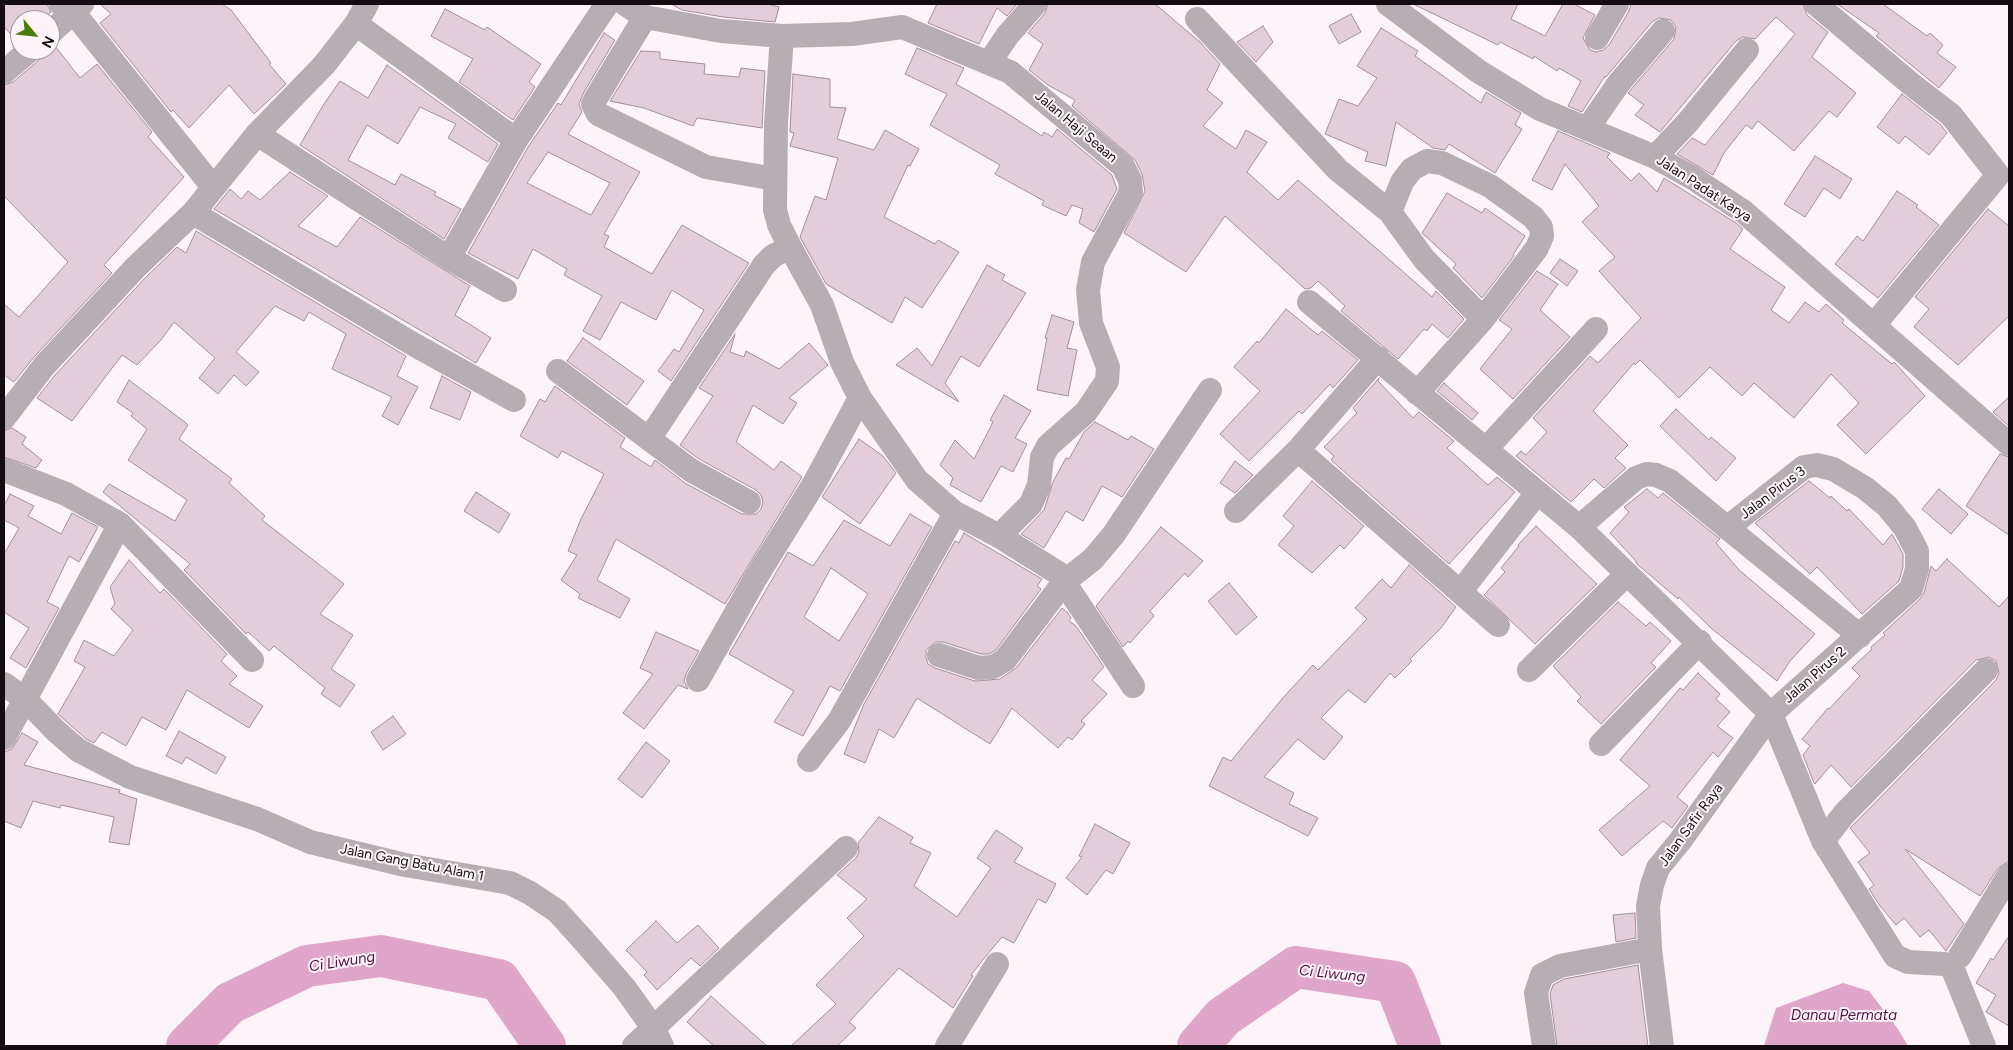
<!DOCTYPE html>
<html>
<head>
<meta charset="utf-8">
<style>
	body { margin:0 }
	#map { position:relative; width:2013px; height:1050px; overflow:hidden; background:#fdf4f9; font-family:Figtree,sans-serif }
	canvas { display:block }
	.frame { position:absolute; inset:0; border:5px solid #130c10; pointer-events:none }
	.north { position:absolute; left:10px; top:10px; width:50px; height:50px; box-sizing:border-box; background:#fdf4f9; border:1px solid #9f979c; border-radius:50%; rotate:118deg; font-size:14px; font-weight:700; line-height:20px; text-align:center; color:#130c10 }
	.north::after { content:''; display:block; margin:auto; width:18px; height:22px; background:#4b7d0a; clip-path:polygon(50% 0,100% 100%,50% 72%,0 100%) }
</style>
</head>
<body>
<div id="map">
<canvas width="2013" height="1050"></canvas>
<div class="frame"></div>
<div class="north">N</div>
</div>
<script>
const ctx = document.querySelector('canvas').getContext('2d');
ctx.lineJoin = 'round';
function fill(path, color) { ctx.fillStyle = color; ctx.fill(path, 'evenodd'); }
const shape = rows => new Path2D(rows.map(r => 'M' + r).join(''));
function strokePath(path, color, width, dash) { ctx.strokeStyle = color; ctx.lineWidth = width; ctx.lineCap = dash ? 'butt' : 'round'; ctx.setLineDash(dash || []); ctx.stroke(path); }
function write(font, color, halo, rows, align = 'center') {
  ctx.font = font + ' Figtree,sans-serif'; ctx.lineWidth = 4; ctx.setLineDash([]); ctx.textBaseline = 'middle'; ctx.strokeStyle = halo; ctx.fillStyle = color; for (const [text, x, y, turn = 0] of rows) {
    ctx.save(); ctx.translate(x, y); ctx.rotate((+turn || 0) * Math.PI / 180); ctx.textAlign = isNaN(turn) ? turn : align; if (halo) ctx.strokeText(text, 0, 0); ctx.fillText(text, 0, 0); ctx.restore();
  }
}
const water = shape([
	[1843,983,1869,991,1898,1029,1908,1046,1764,1046,1776,1008]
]);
const river = shape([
	[187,1046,230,1003,307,966,381,956,499,980,545,1046],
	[1198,1046,1223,1017,1296,967,1395,982,1420,1046]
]);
const building = shape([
	[4,4,47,4,51,12,42,20,20,20,20,40,18,42,4,27,4,4],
	[100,4,222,4,231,10,271,63,269,64,286,84,254,114,229,85,189,128,173,110,171,112,100,23,111,14,100,4],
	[671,4,767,4,779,7,775,22,723,17,682,10,671,4],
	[937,4,1017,4,1007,16,997,8,979,44,928,23,937,4],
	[1048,4,1155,4,1200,42,1220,64,1207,90,1223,103,1203,126,1236,149,1246,130,1267,142,1247,172,1278,200,1298,180,1432,297,1436,291,1464,319,1448,338,1432,324,1427,331,1424,329,1398,359,1341,311,1345,306,1318,281,1311,288,1305,289,1225,216,1186,272,1124,233,1145,191,1142,174,1135,160,1072,106,1075,100,1048,85,1029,70,1043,44,1028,33,1045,13,1048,4],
	[1413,4,1518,4,1511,19,1545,36,1563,4,1574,4,1595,15,1583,38,1590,50,1596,52,1603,50,1609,45,1629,11,1631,4,1803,4,1807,15,1828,32,1812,57,1856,93,1837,117,1829,111,1794,151,1758,121,1752,129,1746,125,1724,153,1713,175,1677,154,1692,138,1705,145,1795,34,1776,17,1755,39,1743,37,1736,41,1660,132,1635,115,1644,105,1628,93,1674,39,1676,27,1671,20,1659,18,1652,22,1606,77,1605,76,1582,112,1568,106,1581,81,1559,68,1557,71,1534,56,1533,59,1500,42,1498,45,1413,4],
	[1837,4,1883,4,1927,36,1930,33,1943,45,1937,53,1956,67,1939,88,1876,36,1879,33,1837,4],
	[445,9,485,30,487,27,541,64,529,82,535,87,513,120,459,82,473,59,431,36,445,9],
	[1351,14,1361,32,1339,44,1329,26,1351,14],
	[1263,26,1273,42,1256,62,1237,42,1263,26],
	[1381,28,1418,51,1415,56,1481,103,1486,92,1521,113,1515,125,1522,129,1495,173,1449,144,1445,150,1433,148,1396,122,1386,166,1365,161,1368,152,1325,134,1339,99,1358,106,1377,78,1357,66,1381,28],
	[604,33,615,40,584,92,579,104,582,112,568,134,640,172,604,234,609,236,604,247,652,274,682,225,749,263,671,381,658,371,674,349,679,352,704,310,672,290,656,320,621,302,600,340,583,331,602,296,564,275,567,269,533,249,518,279,468,253,528,147,558,103,561,105,604,33],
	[548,152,610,183,591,215,527,183,548,152],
	[50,46,55,46,80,78,97,64,152,132,148,137,184,177,104,265,112,273,34,357,14,382,4,375,4,304,19,317,68,262,4,196,4,85,13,82,39,60,43,50,50,50,50,46],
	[917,48,964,68,956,84,1005,112,1042,136,1044,132,1052,137,1057,129,1112,175,1117,189,1094,232,1079,223,1083,209,1072,205,1066,216,1042,205,1044,201,995,174,1000,165,930,125,947,94,905,74,917,48],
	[641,51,660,52,660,59,705,64,704,74,739,77,741,68,765,71,762,128,697,118,693,126,644,108,610,101,641,51],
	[387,65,498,144,488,162,448,138,456,124,420,107,398,144,367,125,348,160,395,185,401,174,436,192,434,195,461,209,444,239,300,145,324,104,340,81,368,98,387,65],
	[793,74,830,79,830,107,846,108,837,139,874,150,885,130,919,149,910,166,908,165,884,217,935,244,938,240,959,252,922,308,905,297,892,323,826,284,800,237,815,196,826,200,838,158,790,146,794,133,790,132,793,74],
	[1902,94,1941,125,1947,133,1929,155,1905,136,1899,144,1877,127,1902,94],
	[1558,131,1610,153,1607,157,1631,181,1639,173,1657,192,1664,178,1736,223,1743,229,1730,249,1785,287,1771,310,1789,323,1805,302,1819,312,1826,304,1844,320,1842,323,1892,364,1894,362,1925,396,1866,454,1837,425,1859,403,1831,374,1794,418,1754,383,1742,396,1710,367,1679,398,1640,360,1635,365,1634,363,1593,411,1628,445,1615,458,1626,468,1604,488,1594,479,1571,502,1516,456,1521,451,1526,455,1547,432,1533,418,1590,356,1598,363,1641,318,1599,271,1615,257,1582,222,1599,206,1565,164,1552,190,1532,180,1558,131],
	[1815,156,1852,179,1840,199,1824,188,1805,217,1784,204,1815,156],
	[290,172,328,196,298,226,337,247,360,217,470,286,455,315,491,338,476,363,214,209,230,189,241,199,248,191,260,200,290,172],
	[1897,191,1918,205,1916,207,1939,225,1878,298,1835,264,1857,236,1863,241,1897,191],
	[1447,193,1482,213,1485,208,1525,236,1513,255,1514,256,1482,298,1453,268,1456,264,1422,233,1447,193],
	[1988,209,2009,226,2009,316,1958,365,1914,327,1929,309,1915,297,1988,209],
	[196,231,406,356,397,376,418,387,398,425,382,416,392,397,332,369,346,334,309,312,304,321,275,306,236,352,259,372,246,386,234,375,218,394,199,378,215,358,174,322,161,340,137,365,122,355,72,421,37,398,55,375,145,278,177,247,186,253,196,231],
	[1560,259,1578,271,1567,286,1550,273,1560,259],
	[987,265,1005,275,1002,280,1026,293,979,367,961,356,945,383,959,402,896,365,917,348,932,366,987,265],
	[1537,271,1558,284,1540,310,1570,337,1513,399,1480,369,1512,329,1499,320,1537,271],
	[1286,309,1318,335,1322,331,1358,360,1333,388,1330,384,1302,414,1299,411,1249,461,1220,434,1260,391,1234,367,1257,341,1259,343,1286,309],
	[1052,315,1074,322,1067,348,1077,350,1068,396,1037,390,1047,338,1045,338,1052,315],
	[735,334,730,352,744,357,746,351,779,369,809,343,828,365,789,398,797,403,783,424,753,405,736,442,774,470,781,461,802,477,725,604,616,539,597,580,630,599,620,618,578,598,580,594,561,580,577,555,568,551,581,519,604,474,562,451,558,458,520,436,540,399,545,402,555,386,625,438,620,447,651,467,655,460,685,483,742,514,756,514,761,509,763,502,761,495,756,490,699,459,680,445,713,396,699,388,735,334],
	[583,338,644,381,627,405,567,361,583,338],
	[442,376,471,392,460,420,430,408,442,376],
	[1379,378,1378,381,1413,418,1419,412,1454,441,1447,448,1488,485,1497,477,1515,492,1449,564,1331,460,1334,456,1324,447,1357,413,1353,408,1379,378],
	[129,380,186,423,188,425,179,439,232,479,229,483,265,516,262,520,344,584,320,614,353,635,331,669,355,685,340,707,321,694,325,688,274,646,269,651,248,632,246,634,184,570,190,564,103,492,109,484,175,521,187,500,128,460,147,429,131,416,133,413,117,402,129,380],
	[1444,383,1478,413,1472,420,1437,391,1444,383],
	[1004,395,1031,411,1015,438,1027,444,1013,472,1001,466,981,502,950,485,953,478,940,465,955,440,974,459,993,422,990,420,1004,395],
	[2009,397,2009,426,1993,412,2009,397],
	[1676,409,1709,440,1711,437,1736,458,1716,481,1660,426,1676,409],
	[1095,422,1128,440,1131,436,1154,449,1122,497,1102,486,1083,521,1066,511,1044,548,1021,534,1044,510,1053,482,1066,458,1069,459,1084,432,1095,422],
	[12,428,26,437,22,444,42,460,36,468,4,457,4,431,12,428],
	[859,439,883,456,896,473,860,524,822,497,859,439],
	[2000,454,2009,457,2009,535,1966,506,2000,454],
	[1235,461,1253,475,1235,493,1220,483,1235,461],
	[1312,481,1364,526,1344,549,1340,545,1312,573,1278,545,1294,526,1283,516,1312,481],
	[1809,481,1830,498,1831,496,1847,511,1849,509,1883,545,1892,534,1903,554,1903,567,1899,581,1862,614,1817,567,1810,574,1755,523,1809,481],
	[1647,489,1658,498,1663,493,1720,539,1716,543,1739,570,1815,634,1790,661,1777,681,1711,628,1679,597,1678,599,1637,564,1635,560,1610,533,1629,512,1624,507,1647,489],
	[1939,489,1968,514,1951,534,1922,509,1939,489],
	[476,492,510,514,499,533,464,511,476,492],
	[10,494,34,506,28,516,61,534,72,513,98,527,79,562,69,556,47,602,59,608,26,668,10,658,29,628,4,612,4,554,19,528,4,520,4,506,10,494],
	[910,514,932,527,840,691,830,686,803,736,774,722,794,691,729,654,788,552,813,566,844,520,890,546,910,514],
	[831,568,868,594,839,641,804,617,831,568],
	[1536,526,1597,584,1535,644,1484,595,1505,572,1501,568,1519,546,1518,545,1536,526],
	[1161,527,1203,561,1188,577,1185,573,1150,611,1154,616,1130,643,1128,641,1123,647,1096,606,1161,527],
	[964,533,1042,579,1037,586,1041,589,996,650,989,654,981,654,943,642,936,642,926,650,926,657,928,664,935,668,975,681,1000,679,1016,668,1062,608,1068,613,1071,618,1069,621,1076,626,1104,667,1092,680,1107,694,1081,721,1085,724,1072,740,1068,737,1058,748,1012,708,990,744,917,698,894,738,879,729,865,763,844,754,864,704,955,541,959,543,964,533],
	[1947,559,1999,607,2009,596,2009,861,1998,868,1980,896,1905,849,1964,924,1946,951,1929,930,1920,937,1904,918,1896,925,1880,906,1869,889,1874,885,1858,862,1870,853,1850,828,1996,680,1999,673,1996,661,1989,657,1976,660,1851,787,1831,765,1815,784,1814,783,1803,755,1810,746,1802,739,1828,708,1829,709,1860,676,1852,668,1872,649,1871,647,1885,635,1883,633,1920,599,1924,593,1931,566,1936,571,1947,559],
	[129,560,160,593,164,589,227,654,221,661,237,676,229,684,263,706,249,728,187,690,166,730,142,717,126,746,102,732,94,743,86,739,58,714,85,667,74,661,84,640,114,656,133,630,111,609,115,604,110,587,129,560],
	[1409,565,1456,607,1441,628,1410,659,1412,661,1395,678,1390,673,1365,703,1348,690,1321,718,1343,737,1324,760,1298,739,1264,777,1294,793,1289,804,1318,818,1308,836,1209,786,1223,757,1231,761,1282,699,1313,665,1318,670,1367,619,1355,608,1382,579,1391,588,1409,565],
	[1229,583,1257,617,1236,635,1208,601,1229,583],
	[1618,602,1646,626,1650,622,1671,641,1651,663,1656,667,1601,724,1577,701,1581,697,1553,666,1618,602],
	[656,632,699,651,686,674,684,681,688,689,678,685,644,729,623,713,653,674,640,668,656,632],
	[1698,673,1720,694,1716,699,1730,712,1717,726,1733,738,1718,757,1713,752,1677,797,1688,806,1672,828,1663,821,1622,856,1599,830,1650,786,1620,760,1680,688,1683,690,1698,673],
	[393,716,406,734,383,750,371,732,393,716],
	[179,731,226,757,216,774,186,757,182,764,166,756,179,731],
	[22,733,38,742,24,765,120,790,119,793,137,799,129,845,109,842,114,817,61,805,60,808,33,801,21,828,4,821,4,752,12,749,22,733],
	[646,742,670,761,642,798,618,779,646,742],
	[879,817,913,837,910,843,931,853,914,886,957,917,991,868,977,858,996,830,1023,848,1014,862,1056,884,1046,903,1038,899,1014,943,1002,937,986,956,971,975,973,976,953,1008,899,968,849,1022,856,1028,837,1046,791,1046,836,1004,816,985,864,936,847,918,867,899,837,875,856,858,859,852,858,843,879,817],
	[1095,824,1130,843,1113,874,1106,870,1087,895,1066,878,1082,857,1079,856,1095,824],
	[1635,913,1636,938,1616,942,1613,915,1635,913],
	[656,921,677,943,698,925,719,948,700,966,691,958,657,990,644,975,647,972,626,950,656,921],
	[2009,936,2009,1026,1986,1012,1996,995,1976,983,1991,958,1993,960,2009,936],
	[1638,965,1648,1046,1557,1046,1550,994,1553,985,1564,979,1638,965],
	[711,996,732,1015,767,1046,714,1046,687,1022,711,996]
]);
const minor = shape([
	[61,4,74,13,213,187],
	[625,4,645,17,721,31,782,36,852,34,902,27,1010,72,1123,166,1130,180,1131,192,1093,262,1088,290,1091,323,1108,367,1107,381,1086,412,1048,446,1042,457,1039,485,1031,504,999,536],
	[1388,4,1478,71,1540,109,1655,157,1693,178,1744,212,2009,444],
	[1816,4,1911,84,1951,115,1998,175,1874,325],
	[645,17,596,98,593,104,598,114,706,167,775,179],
	[1197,19,1338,170,1390,212,1424,259,1483,319],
	[356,24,516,140],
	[50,33,82,4],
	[782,36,776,123,775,210,779,225,790,247,822,305,842,362,860,398,917,480,955,513,999,536,1058,573,1133,686],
	[1597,38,1617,4],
	[989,63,1007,36,1035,4],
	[4,72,30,50],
	[1587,129,1619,83,1663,31],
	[257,134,449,258,505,290],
	[1655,157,1688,122,1747,50],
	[1390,212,1402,182,1412,169,1427,161,1442,163,1490,186,1533,217,1541,227,1542,236,1537,248,1483,319,1417,393],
	[193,213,413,344,514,400],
	[449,258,516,140,607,4],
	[1309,302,1579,527,1771,714,1823,841,1895,956,1908,962,1944,964],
	[558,371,692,471,749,502],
	[4,418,44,366,135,268,193,213,257,134,324,65,356,24,367,4],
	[649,439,764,265,773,256,790,247],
	[1486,449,1596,329],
	[1298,450,1498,625],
	[4,470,66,494,120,524,252,660],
	[1236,511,1298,450,1378,358],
	[1579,527,1636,478,1647,474,1656,475,1670,481,1860,636],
	[1461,591,1537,493],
	[939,655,979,668,993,667,1005,660,1064,582,1093,559,1114,534,1210,390],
	[1529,670,1627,574],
	[698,680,755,579,815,482,860,398],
	[4,684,25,699,56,731,78,750,130,777,257,819,310,842,405,865,510,883,530,893,557,911,584,941,624,987,654,1029,662,1046],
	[4,738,120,524],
	[1601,744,1700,642],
	[809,760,839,721,955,513],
	[1823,841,1844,814,1986,670],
	[1960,956,2009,875],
	[1954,972,1984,1046],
	[634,1046,846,848],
	[947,1046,997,964],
	[1544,1046,1536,993,1542,975,1560,966,1650,949],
	[1662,1046,1650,949,1648,906,1652,885,1658,868,1680,841,1771,714,1911,589,1917,569,1917,551,1905,528,1887,506,1865,488,1833,469,1817,465,1804,467,1727,528]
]);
const streetNames = [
	["Jalan Haji Seaan",1076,127,40],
	["Jalan Padat Karya",1704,189,33],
	["Jalan Pirus 3",1773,493,-37],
	["Jalan Pirus 2",1815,675,-41],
	["Jalan Safir Raya",1691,825,-54],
	["Jalan Gang Batu Alam 1",412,863,11]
];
const waterNames = [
	["Ci Liwung",342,962,-9],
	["Ci Liwung",1332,974,6],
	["Danau Permata",1844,1016]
];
fill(water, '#e0a6c9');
strokePath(river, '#e0a6c9', 42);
fill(building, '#e3cdda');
strokePath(building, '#a48f9b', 1);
strokePath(minor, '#b7aeb3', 24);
write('14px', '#130c10', '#fdf4f9', streetNames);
write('italic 15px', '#531040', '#fdf4f9', waterNames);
</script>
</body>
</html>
